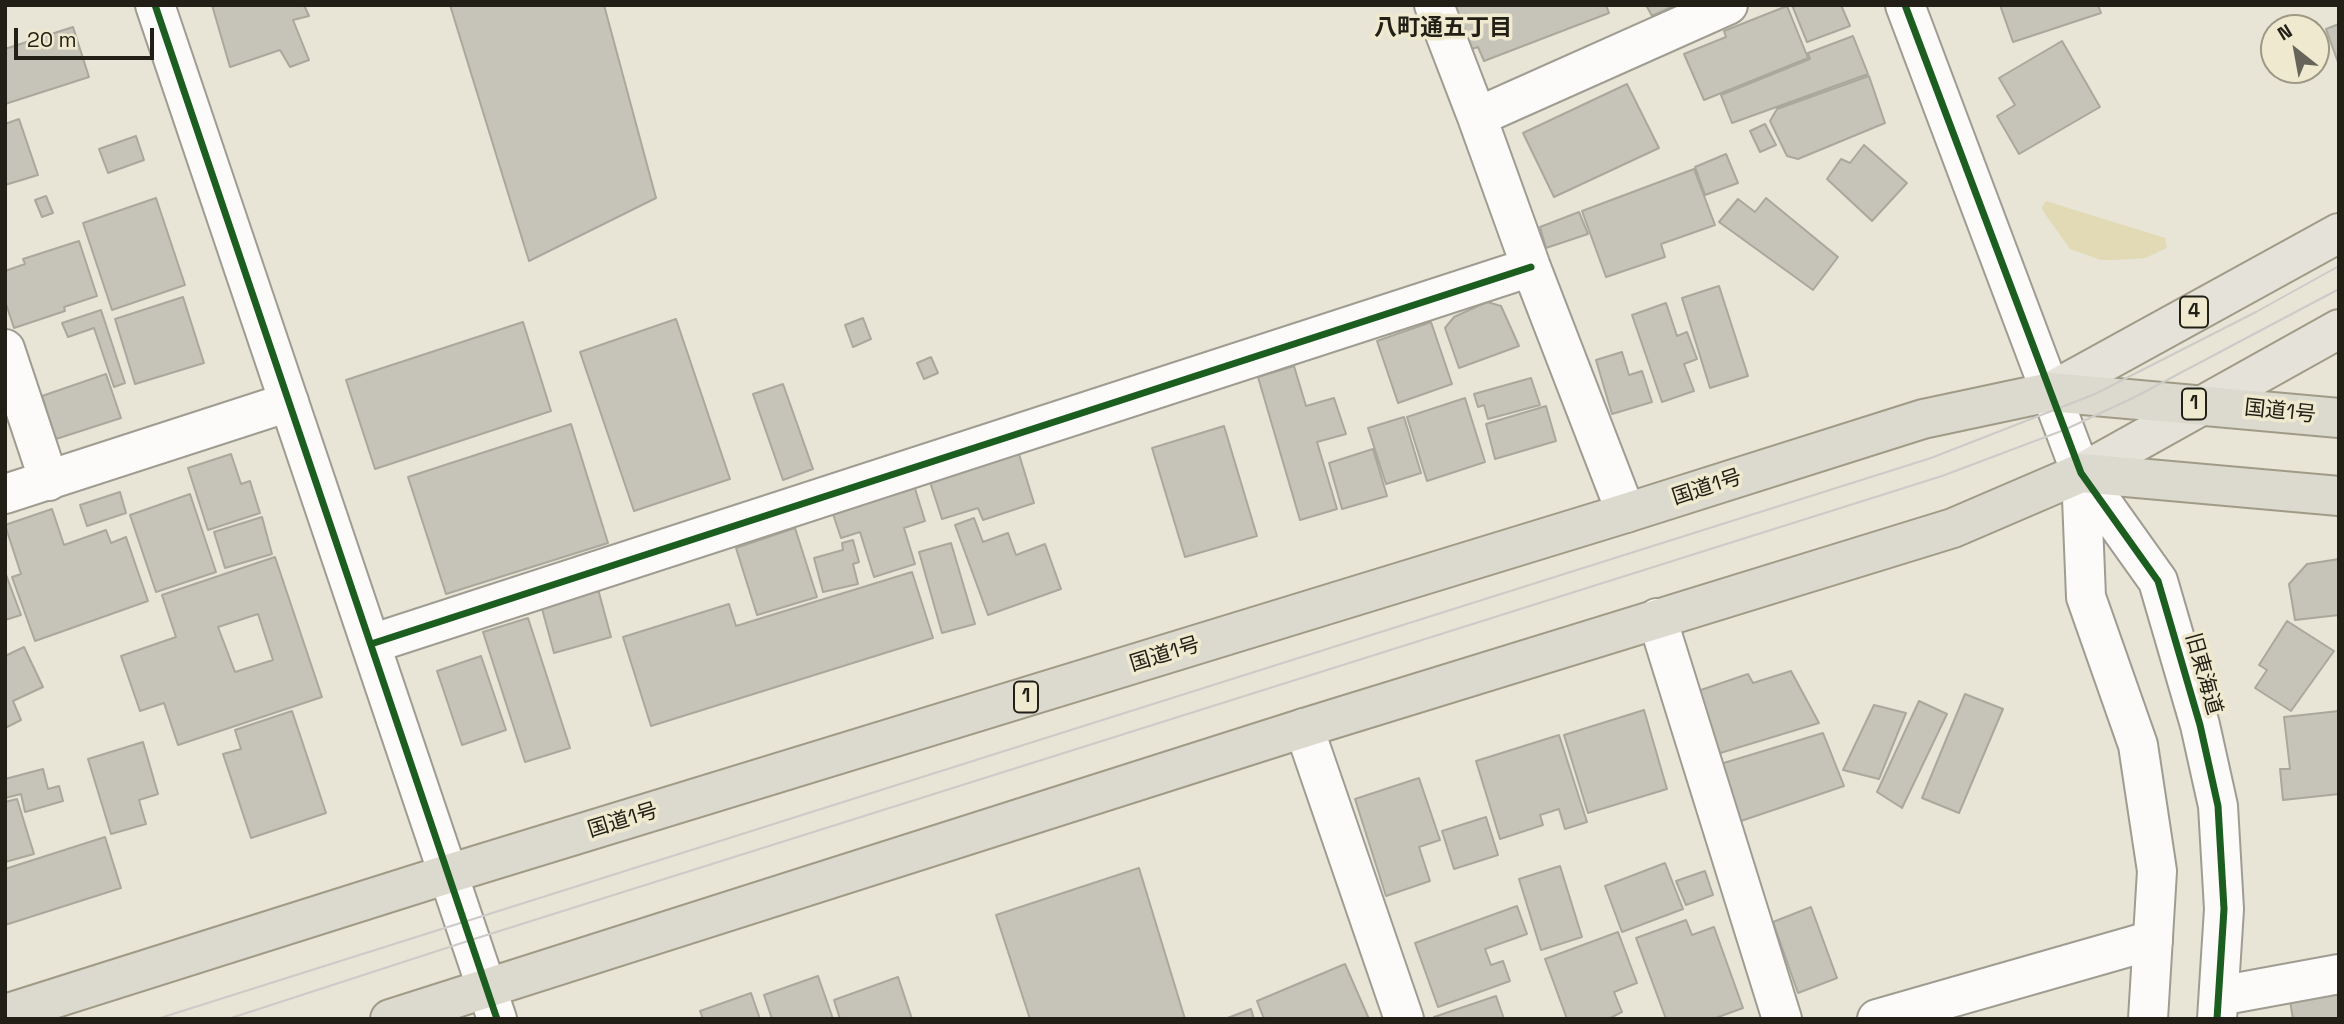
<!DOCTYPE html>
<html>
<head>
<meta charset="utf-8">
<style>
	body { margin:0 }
	#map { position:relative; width:2344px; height:1024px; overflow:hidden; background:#e8e4d6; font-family:"Space Grotesk",sans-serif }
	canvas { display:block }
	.frame { position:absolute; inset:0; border:7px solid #222016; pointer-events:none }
	.north { position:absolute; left:2260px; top:14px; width:70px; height:70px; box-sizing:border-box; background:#efe9cf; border:2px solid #9d9985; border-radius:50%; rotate:329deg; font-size:19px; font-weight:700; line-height:28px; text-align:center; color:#222016 }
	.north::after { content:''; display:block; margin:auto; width:24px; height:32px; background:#676559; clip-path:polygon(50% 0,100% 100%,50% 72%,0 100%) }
	.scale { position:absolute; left:14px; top:28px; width:140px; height:32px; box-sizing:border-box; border:4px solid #222016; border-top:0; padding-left:9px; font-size:21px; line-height:24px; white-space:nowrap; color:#222016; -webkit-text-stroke:5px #efe9cf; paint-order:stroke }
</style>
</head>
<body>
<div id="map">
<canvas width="2344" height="1024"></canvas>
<div class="frame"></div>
<div class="north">N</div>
<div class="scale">20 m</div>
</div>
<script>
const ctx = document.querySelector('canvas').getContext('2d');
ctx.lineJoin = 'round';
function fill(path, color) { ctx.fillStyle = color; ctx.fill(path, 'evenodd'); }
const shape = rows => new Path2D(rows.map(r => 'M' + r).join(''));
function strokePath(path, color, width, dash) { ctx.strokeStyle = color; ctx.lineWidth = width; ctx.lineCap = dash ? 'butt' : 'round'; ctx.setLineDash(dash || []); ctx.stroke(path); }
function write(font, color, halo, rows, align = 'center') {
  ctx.font = font + ' "Space Grotesk","Noto Sans JP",sans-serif'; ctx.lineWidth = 7; ctx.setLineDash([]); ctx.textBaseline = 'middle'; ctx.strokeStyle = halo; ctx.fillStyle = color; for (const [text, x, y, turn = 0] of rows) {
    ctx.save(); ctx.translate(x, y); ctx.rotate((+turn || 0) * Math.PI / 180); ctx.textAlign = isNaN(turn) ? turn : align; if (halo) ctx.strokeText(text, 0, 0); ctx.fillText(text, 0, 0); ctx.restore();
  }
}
const green = shape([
	[2046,201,2165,238,2167,248,2145,258,2115,260,2101,260,2070,249,2043,211,2042,207]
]);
const building = shape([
	[212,5,304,5,309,16,293,20,309,60,290,67,280,50,230,67,212,5],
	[450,5,604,5,656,198,529,261,450,5],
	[1449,5,1606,5,1609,13,1484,61,1478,47,1466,51,1449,5],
	[1646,5,1676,5,1652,16,1646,5],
	[1792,5,1841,5,1850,26,1807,42,1792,5],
	[2000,5,2098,5,2101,13,2013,42,2000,5],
	[1787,6,1808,58,1704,100,1684,54,1726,37,1724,31,1787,6],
	[2339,24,2339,65,2326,29,2339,24],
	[73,27,89,77,5,104,5,49,73,27],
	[1853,36,1868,74,1732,123,1721,95,1810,59,1808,53,1853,36],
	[2062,41,2100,107,2019,154,1997,116,2015,105,1999,78,2062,41],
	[1869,76,1885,123,1798,159,1787,156,1770,121,1777,109,1869,76],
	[1627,84,1659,148,1554,197,1523,133,1627,84],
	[19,119,38,175,5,185,5,124,19,119],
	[1765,124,1776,145,1760,152,1750,131,1765,124],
	[136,136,144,160,108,173,99,149,136,136],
	[1864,145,1907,183,1872,221,1827,179,1841,159,1850,163,1864,145],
	[1726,154,1738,183,1705,195,1695,167,1726,154],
	[1694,169,1715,225,1661,244,1665,257,1606,277,1582,211,1694,169],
	[46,196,53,213,42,217,35,200,46,196],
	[156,198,185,285,112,310,83,223,156,198],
	[1766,198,1838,257,1813,290,1719,222,1738,199,1755,212,1766,198],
	[1579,212,1588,234,1546,248,1540,227,1579,212],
	[79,241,97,296,64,307,65,311,14,328,5,301,5,271,25,264,23,259,79,241],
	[1719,286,1748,376,1710,388,1682,298,1719,286],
	[183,297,204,363,135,384,115,319,183,297],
	[1487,302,1501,306,1519,346,1459,368,1445,328,1454,317,1487,302],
	[1666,303,1677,336,1687,332,1697,359,1684,364,1694,391,1662,402,1632,315,1666,303],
	[101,310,125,383,114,387,94,328,68,337,62,323,101,310],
	[863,318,871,339,853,347,845,325,863,318],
	[676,319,730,479,634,511,580,352,676,319],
	[523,322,551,411,375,469,346,380,523,322],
	[1431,322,1452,384,1398,403,1377,341,1431,322],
	[1622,352,1629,375,1642,371,1652,402,1612,414,1596,360,1622,352],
	[931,357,938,373,924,379,917,363,931,357],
	[1294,366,1306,406,1334,398,1346,434,1317,442,1337,509,1300,520,1258,377,1294,366],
	[106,374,121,418,56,439,42,396,106,374],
	[1531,378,1540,405,1488,419,1484,405,1478,407,1474,394,1531,378],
	[783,384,813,469,783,480,753,394,783,384],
	[1465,398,1485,462,1427,481,1407,417,1465,398],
	[1546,406,1556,441,1495,459,1486,424,1546,406],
	[1404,417,1421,473,1386,484,1368,428,1404,417],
	[571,424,608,543,446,594,408,477,571,424],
	[1224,426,1257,536,1185,557,1152,448,1224,426],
	[1373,449,1387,496,1342,509,1329,463,1373,449],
	[1018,451,1034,503,983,520,978,508,942,519,929,479,1018,451],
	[231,454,241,484,250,481,260,513,208,530,188,468,231,454],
	[913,482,925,521,904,528,915,564,874,577,860,532,841,538,831,508,913,482],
	[120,492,126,513,87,526,80,505,120,492],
	[190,494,216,572,156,592,130,515,190,494],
	[52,509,64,545,106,530,111,543,126,537,148,601,35,641,12,577,21,574,5,525,52,509],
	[262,517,272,554,225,568,214,532,262,517],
	[974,518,983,542,1008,533,1016,555,1045,544,1061,589,988,615,955,525,974,518],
	[795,528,817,597,757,615,736,548,795,528],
	[853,540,859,562,853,564,858,584,823,592,814,558,843,550,842,543,853,540],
	[951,543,975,624,942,633,919,552,951,543],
	[275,557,322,697,178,745,164,703,140,711,121,656,176,637,162,595,275,557],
	[258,614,273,660,235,672,218,627,258,614],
	[2339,559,2339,615,2295,620,2289,584,2307,564,2339,559],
	[5,572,21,615,5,620,5,572],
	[912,572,933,638,651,726,623,637,729,604,736,626,912,572],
	[598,589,611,637,554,653,541,605,598,589],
	[528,618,570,748,525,762,483,632,528,618],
	[2287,621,2334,651,2291,711,2255,688,2267,670,2259,665,2287,621],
	[24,647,43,687,13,701,21,720,5,728,5,656,24,647],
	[481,656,506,730,462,745,437,671,481,656],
	[1791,671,1819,723,1717,754,1692,693,1748,674,1753,683,1791,671],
	[1965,694,2003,709,1959,813,1922,798,1965,694],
	[1919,701,1947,714,1902,808,1877,792,1919,701],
	[1874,705,1906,713,1879,779,1843,770,1874,705],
	[1644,710,1667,789,1588,813,1564,735,1644,710],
	[292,711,326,813,251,838,223,754,241,749,235,730,292,711],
	[2339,711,2339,794,2283,800,2280,769,2290,769,2284,717,2339,711],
	[1823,733,1844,786,1738,822,1717,765,1823,733],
	[1559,735,1587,822,1565,829,1559,809,1540,815,1543,825,1500,839,1476,761,1559,735],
	[143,742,158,794,139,800,146,824,111,834,88,759,143,742],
	[43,769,48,789,59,786,63,801,25,812,21,794,5,798,5,779,43,769],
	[1419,778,1440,840,1419,847,1430,881,1386,896,1355,799,1419,778],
	[17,799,34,854,5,862,5,802,17,799],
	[1486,817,1498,855,1454,869,1442,831,1486,817],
	[105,837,121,888,5,925,5,869,105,837],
	[1665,863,1683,909,1622,932,1605,886,1665,863],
	[1560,866,1582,937,1541,950,1519,879,1560,866],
	[1139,868,1185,1019,1030,1019,996,915,1139,868],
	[1705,871,1713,895,1686,905,1676,881,1705,871],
	[1517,906,1527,934,1485,949,1491,965,1503,961,1510,981,1438,1007,1415,943,1517,906],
	[1811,907,1837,978,1798,993,1773,922,1811,907],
	[1686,920,1692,935,1714,927,1743,1008,1713,1019,1666,1019,1636,938,1686,920],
	[1618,932,1637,983,1614,992,1622,1012,1608,1019,1567,1019,1545,959,1618,932],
	[1345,964,1369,1019,1264,1019,1257,1001,1345,964],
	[818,976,833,1019,772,1019,764,995,818,976],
	[898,977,912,1019,840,1019,834,1000,898,977],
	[2339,985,2339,1019,2293,1019,2289,995,2339,985],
	[751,993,760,1019,703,1019,700,1011,751,993],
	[1496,996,1504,1019,1435,1019,1434,1017,1496,996],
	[1251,1009,1254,1019,1225,1019,1251,1009]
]);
const minor = shape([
	[1434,5,1477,117,1531,267,1626,513],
	[1477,117,1728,5],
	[5,349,49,481],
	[5,494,289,402],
	[1657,618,1782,1019],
	[371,644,1531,267],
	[1304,728,1404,1019],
	[2219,996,2339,974],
	[1877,1019,2153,940]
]);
const tertiary = shape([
	[155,5,497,1019],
	[1905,5,2081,473,2158,581,2200,725,2218,806,2224,909,2217,1019],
	[2081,473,2086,597,2138,745,2157,871,2148,1019]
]);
const primary = shape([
	[2050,392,2339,233],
	[2081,473,2339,329]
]);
const trunk = shape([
	[5,1014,448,874,1626,513,1923,419,2050,392,2339,418],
	[390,1019,1304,728,1953,528,2081,473,2339,496]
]);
const tram = shape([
	[157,1019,1931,458,2095,394,2256,312,2339,266],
	[228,1019,471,940,1942,476,2064,430,2133,398,2339,289]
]);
const cycleway = shape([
	[155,5,497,1019],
	[1905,5,2081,473,2158,581,2200,725,2218,806,2224,909,2217,1019],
	[371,644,1531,267]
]);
const shields = [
	[2194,312,28],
	[2194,404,24],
	[1026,697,24]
];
const shieldNames = [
	["4",2194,312],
	["1",2194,404],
	["1",1026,697]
];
const streetNames = [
	["国道1号",2280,412,6],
	["国道1号",1707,488,-18],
	["国道1号",1165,655,-17],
	["旧東海道",2203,674,74],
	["国道1号",623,821,-17]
];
const neighbourhoodNames = [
	["八町通五丁目",1443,29]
];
fill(green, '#e2dab5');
fill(building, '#c6c3b8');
strokePath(building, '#aaa89d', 2);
strokePath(minor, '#9f9c92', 42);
strokePath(tertiary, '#9f9c92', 42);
strokePath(primary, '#a09b87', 42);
strokePath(trunk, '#a09b87', 42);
strokePath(minor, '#fcfbf9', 38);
strokePath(tertiary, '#fcfbf9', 38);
strokePath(primary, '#e5e2d9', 38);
strokePath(trunk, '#dcdace', 38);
strokePath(tram, '#cccbc8', 2);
strokePath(cycleway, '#1b5e20', 7);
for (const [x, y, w] of shields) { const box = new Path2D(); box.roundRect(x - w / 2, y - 15.5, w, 31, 5); ctx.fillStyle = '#efe9cf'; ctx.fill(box); strokePath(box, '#222016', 2); }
write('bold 19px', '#222016', null, shieldNames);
write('21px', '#222016', '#efe9cf', streetNames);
write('bold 23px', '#222016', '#efe9cf', neighbourhoodNames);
</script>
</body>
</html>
